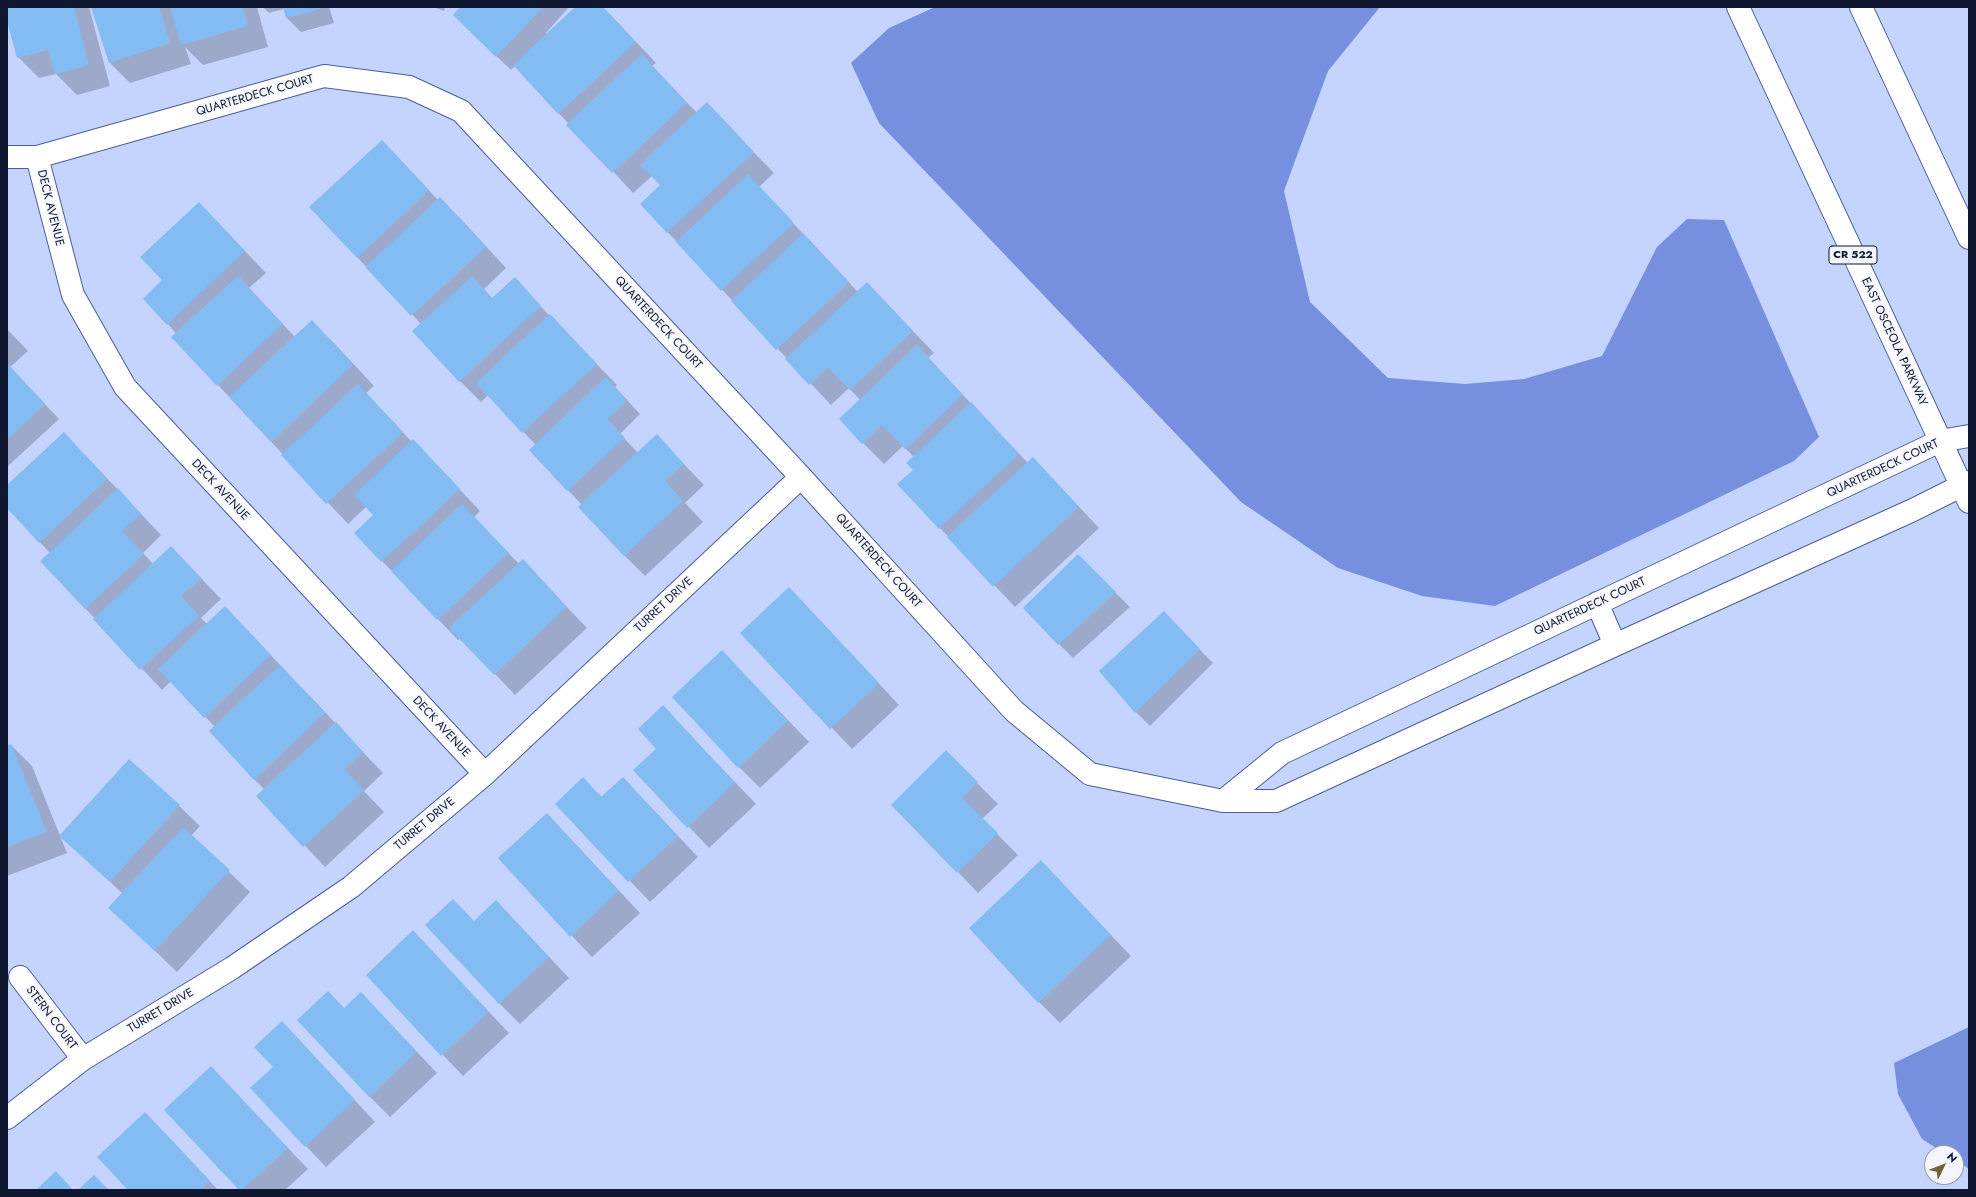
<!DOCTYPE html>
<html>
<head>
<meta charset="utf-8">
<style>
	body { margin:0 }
	#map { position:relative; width:1976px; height:1197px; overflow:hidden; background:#c5d4fe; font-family:Jost,sans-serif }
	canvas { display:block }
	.frame { position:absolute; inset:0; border:8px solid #0f162f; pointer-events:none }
	.north { position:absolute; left:1924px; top:1145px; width:40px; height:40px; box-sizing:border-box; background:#f3f6fd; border:1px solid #989cab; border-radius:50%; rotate:47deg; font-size:11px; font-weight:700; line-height:16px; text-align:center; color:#0f162f }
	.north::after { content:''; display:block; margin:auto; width:14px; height:18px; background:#746230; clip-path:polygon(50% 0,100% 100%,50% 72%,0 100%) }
</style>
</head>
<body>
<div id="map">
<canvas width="1976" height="1197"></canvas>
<div class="frame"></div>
<div class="north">N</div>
</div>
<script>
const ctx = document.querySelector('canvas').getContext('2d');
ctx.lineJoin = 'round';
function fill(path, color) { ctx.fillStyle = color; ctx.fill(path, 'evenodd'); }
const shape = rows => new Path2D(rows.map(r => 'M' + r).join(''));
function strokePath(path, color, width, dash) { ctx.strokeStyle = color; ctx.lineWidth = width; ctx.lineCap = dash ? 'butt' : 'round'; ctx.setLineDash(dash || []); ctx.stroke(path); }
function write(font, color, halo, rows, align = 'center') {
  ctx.font = font + ' Jost,sans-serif'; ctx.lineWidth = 3.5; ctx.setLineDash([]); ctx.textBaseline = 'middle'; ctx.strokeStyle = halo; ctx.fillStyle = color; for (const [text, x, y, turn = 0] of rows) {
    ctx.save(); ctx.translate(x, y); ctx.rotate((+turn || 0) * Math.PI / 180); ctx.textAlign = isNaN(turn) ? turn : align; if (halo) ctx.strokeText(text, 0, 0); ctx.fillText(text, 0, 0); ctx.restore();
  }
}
const water = shape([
	[935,7,1380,7,1328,71,1284,191,1310,302,1388,378,1465,384,1524,379,1602,356,1657,247,1687,219,1724,220,1819,437,1794,461,1495,606,1422,596,1338,568,1241,502,879,123,851,63,889,28],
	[1969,1027,1969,1169,1956,1160,1956,1153,1944,1153,1922,1139,1898,1094,1894,1063]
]);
const shadow = shape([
	[7,7,89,7,110,86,77,95,56,74,39,78,18,57,7,17],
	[92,7,257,7,268,47,203,65,185,47,191,64,130,83,109,62],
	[263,7,329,7,334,23,301,32,287,18,284,9,269,13],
	[433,7,445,7,444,11],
	[462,7,569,7,546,33,547,34,576,7,603,7,656,63,652,66,697,113,727,125,774,173,759,187,858,292,867,283,934,353,928,358,980,413,1028,463,1053,479,1099,528,1015,607,940,528,914,470,914,457,903,446,884,464,863,443,860,400,849,388,831,405,641,204,661,185,652,176,633,193,515,66,511,70,468,29],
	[382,141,438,200,440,199,461,219,506,268,484,289,493,299,514,279,617,385,615,387,640,414,620,434,638,453,657,436,704,485,685,503,703,522,645,576,624,555,582,505,530,450,536,445,488,395,481,402,460,381,421,324,357,257],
	[199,203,266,273,249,288,295,337,312,322,333,342,374,386,366,393,412,442,413,441,434,462,480,511,474,517,519,564,523,561,587,628,515,695,461,638,458,640,438,619,355,533,374,516,366,507,348,524,218,385,168,324,164,280],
	[7,329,28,351,10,367,59,419,7,467],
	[84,454,161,535,143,553,153,564,171,547,221,599,201,618,207,624,225,607,383,773,364,791,384,812,325,867,258,796,265,790,254,779,215,727,171,681,162,690,41,561,50,553,7,507,7,486],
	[1078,556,1130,607,1073,658,1059,644],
	[810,610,899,705,852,749,742,633],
	[1164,613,1213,663,1150,726,1136,712],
	[722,651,809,742,760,788,739,767],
	[663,707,756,804,709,848,635,770,658,749],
	[11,745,32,766,67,853,7,876,7,747],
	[946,752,998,804,982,819,1018,855,978,893,958,872],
	[623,778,698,857,650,902,557,804,583,779,602,797],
	[179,806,200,826,191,836,250,892,177,972,110,908,123,894,60,835],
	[547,814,640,913,592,957,499,859],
	[1041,862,1131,956,1060,1023,1039,1002],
	[475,922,517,923,569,978,520,1024,499,1003],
	[413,932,509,1033,463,1076,367,975],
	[328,992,345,1009,361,993,437,1073,390,1117,369,1096],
	[302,1043,375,1122,326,1167,306,1146],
	[211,1067,308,1169,285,1190,240,1190],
	[145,1114,166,1134,218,1190,129,1190]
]);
const building = shape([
	[7,7,74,7,89,65,55,74,48,50,17,58,7,21],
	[91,7,159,7,170,43,109,63],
	[170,7,243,7,248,26,181,45],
	[283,7,320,7,320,9,286,18],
	[460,7,543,7,496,57,453,15],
	[575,7,603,7,636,42,558,114,513,65],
	[642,54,687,103,612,173,566,125],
	[707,102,754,152,667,233,640,204,660,185,640,165],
	[382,140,429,190,357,258,309,207],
	[748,174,794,223,721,291,676,242],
	[440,197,486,247,411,316,365,267],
	[199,202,245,251,167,325,143,299,162,280,140,257],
	[803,233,849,282,776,350,731,301],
	[238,276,283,324,217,386,171,337],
	[472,276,492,298,515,277,541,306,459,382,412,331],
	[867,282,913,331,850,390,828,367,809,385,785,359],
	[550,314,597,364,522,433,476,383],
	[312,320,353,365,271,442,229,397],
	[917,345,963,395,905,449,882,425,862,444,839,419],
	[7,363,45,404,7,440],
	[606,377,627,400,607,419,625,438,567,491,529,450],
	[358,384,403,432,326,504,281,455],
	[971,402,1019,454,939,529,897,484,913,470,906,463],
	[64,432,107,479,39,543,7,508,7,485],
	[657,434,684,464,665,481,683,501,624,556,578,507],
	[413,439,460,489,381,562,354,533,373,515,354,495],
	[1033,457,1079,507,993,587,947,537],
	[118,488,141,514,122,531,144,554,85,609,40,561],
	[462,504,509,553,437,620,391,571],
	[171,546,201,578,181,596,199,616,140,670,93,619],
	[1078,554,1116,592,1058,645,1023,608],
	[523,559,567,607,494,675,449,628],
	[789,587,879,683,830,729,740,633],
	[225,606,271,655,204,718,158,669],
	[1164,611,1200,649,1135,713,1099,671],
	[722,650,788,721,738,768,672,697],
	[280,665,325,713,254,780,209,731],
	[663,705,735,783,687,828,633,770,656,749,638,729],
	[336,722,363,752,344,769,364,790,303,847,256,796],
	[11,744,47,832,7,847,7,746],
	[946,750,978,782,962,798,998,833,957,873,891,805],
	[129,759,180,805,110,882,59,836],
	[583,777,601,797,623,777,678,836,628,882,555,804],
	[547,813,619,891,570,937,498,858],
	[183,827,230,870,155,951,108,908],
	[1041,860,1111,935,1038,1003,969,928],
	[453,899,474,921,496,900,549,957,499,1004,425,925],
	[413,930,489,1012,441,1056,366,975],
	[328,991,344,1008,361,992,417,1052,369,1097,297,1020],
	[282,1021,355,1100,305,1147,250,1088,273,1067,254,1047],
	[211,1066,288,1148,242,1190,239,1190,164,1110],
	[145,1112,210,1181,200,1190,128,1190,97,1157],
	[56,1171,73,1190,36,1190],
	[94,1175,109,1190,78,1190]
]);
const minor = shape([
	[7,157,37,157,324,76,409,87,461,111,801,477,1014,711,1090,774,1223,801,1276,801,1615,645,1913,510,1969,482],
	[37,157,73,295,125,387,485,774],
	[1597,603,1615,645],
	[1223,801,1282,753,1940,441,1969,436],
	[20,977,83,1059],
	[7,1118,83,1059,232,968,351,887,485,774,801,477]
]);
const primary = shape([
	[1738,7,1969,502],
	[1861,7,1969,238]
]);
const shields = [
	[1853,255,48]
];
const shieldNames = [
	["CR 522",1853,255]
];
const streetNames = [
	["QUARTERDECK COURT",255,96,-16],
	["DECK AVENUE",50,208,76],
	["QUARTERDECK COURT",658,323,47],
	["EAST OSCEOLA PARKWAY",1894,342,65],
	["QUARTERDECK COURT",1883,469,-25],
	["DECK AVENUE",220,490,47],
	["QUARTERDECK COURT",878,561,48],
	["TURRET DRIVE",664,605,-43],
	["QUARTERDECK COURT",1590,607,-25],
	["DECK AVENUE",441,727,47],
	["TURRET DRIVE",425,824,-40],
	["TURRET DRIVE",161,1011,-31],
	["STERN COURT",51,1018,53]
];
fill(water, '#768fdf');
fill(shadow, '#0003');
fill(building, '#83bbf3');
strokePath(minor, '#4b5e9a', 24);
strokePath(primary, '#4b5e9a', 24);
strokePath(minor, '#fff', 22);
strokePath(primary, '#fff', 22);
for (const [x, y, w] of shields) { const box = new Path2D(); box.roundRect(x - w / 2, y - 9, w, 18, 3); ctx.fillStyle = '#f3f6fd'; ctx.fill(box); strokePath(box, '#0f162f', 1); }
write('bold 11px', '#0f162f', null, shieldNames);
write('12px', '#0f162f', '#f3f6fd', streetNames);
</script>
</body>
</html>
